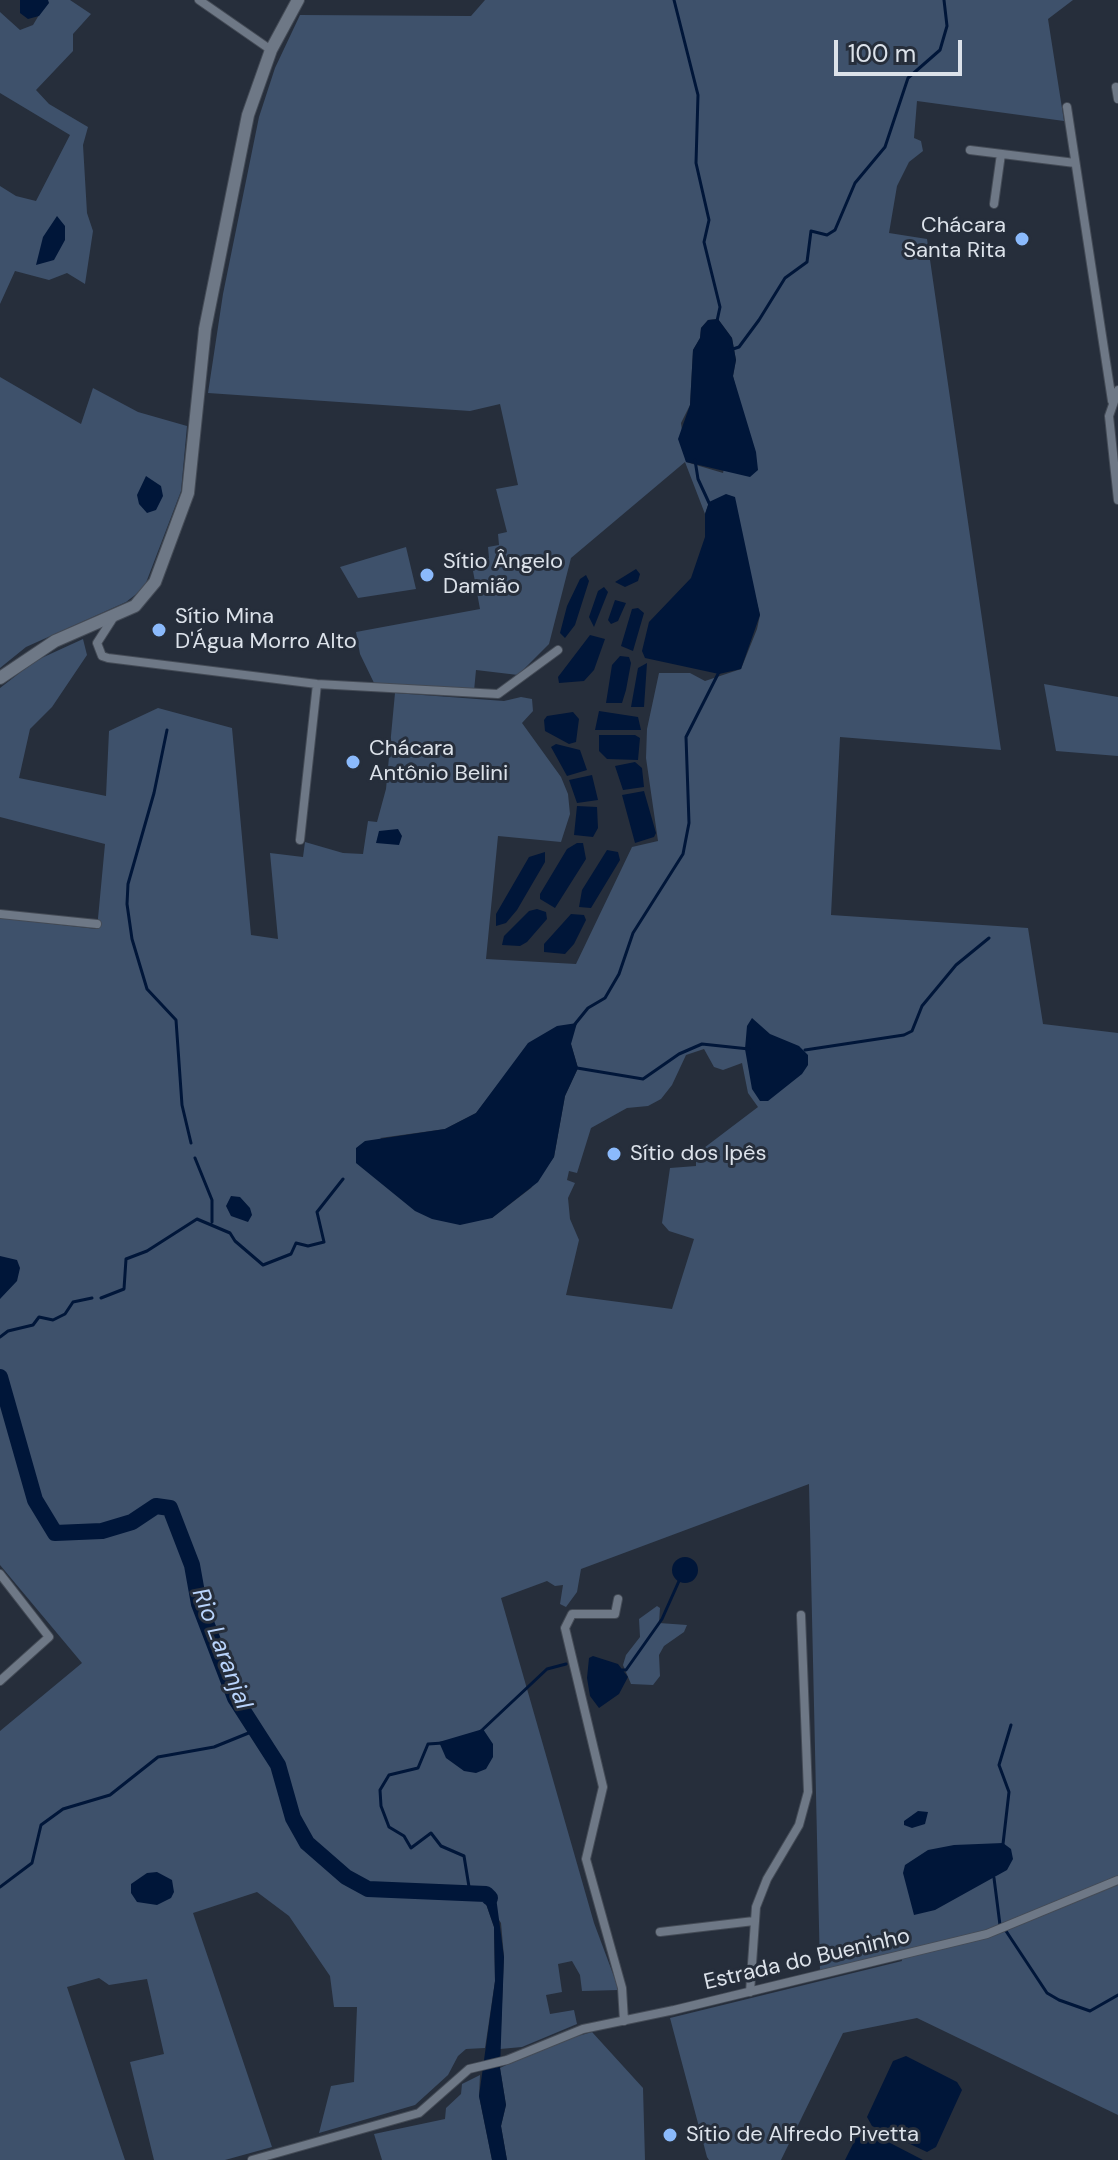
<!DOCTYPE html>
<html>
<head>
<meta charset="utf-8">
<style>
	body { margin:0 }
	#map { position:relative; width:1118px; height:2160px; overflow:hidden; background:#262e3b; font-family:"DM Sans",sans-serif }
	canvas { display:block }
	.scale { position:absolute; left:834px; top:40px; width:128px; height:36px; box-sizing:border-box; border:4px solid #dce2ea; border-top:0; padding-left:10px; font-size:24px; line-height:28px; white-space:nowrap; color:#dce2ea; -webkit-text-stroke:6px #262e3b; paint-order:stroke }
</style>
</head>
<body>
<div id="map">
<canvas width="1118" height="2160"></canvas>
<div class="scale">100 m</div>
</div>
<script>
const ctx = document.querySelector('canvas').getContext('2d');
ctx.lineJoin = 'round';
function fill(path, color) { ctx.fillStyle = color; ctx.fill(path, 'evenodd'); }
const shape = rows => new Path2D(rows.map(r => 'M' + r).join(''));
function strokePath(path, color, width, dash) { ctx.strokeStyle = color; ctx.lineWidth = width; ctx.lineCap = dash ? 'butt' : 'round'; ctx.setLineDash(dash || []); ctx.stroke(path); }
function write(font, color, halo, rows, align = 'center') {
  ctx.font = font + ' "DM Sans",sans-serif'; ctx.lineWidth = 6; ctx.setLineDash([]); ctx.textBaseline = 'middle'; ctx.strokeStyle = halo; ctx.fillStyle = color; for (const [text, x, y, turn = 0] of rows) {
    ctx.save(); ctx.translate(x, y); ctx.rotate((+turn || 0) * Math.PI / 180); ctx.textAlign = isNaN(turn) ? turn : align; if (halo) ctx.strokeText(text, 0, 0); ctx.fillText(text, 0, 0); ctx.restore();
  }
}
const green = shape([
	[48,0,70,0,91,14,73,34,73,51,36,90,49,104,88,127,83,145,87,213,93,231,85,284,67,273,49,280,15,271,0,304,0,186,16,196,36,201,70,135,0,93,0,12,20,30,33,25],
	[485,0,1073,0,1048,19,1064,121,917,101,914,138,921,141,923,151,909,162,897,186,889,233,927,239,1001,750,840,737,831,915,1028,928,1043,1024,1118,1033,1118,2115,917,2018,843,2033,781,2160,709,2160,707,2157,670,2018,902,1961,900,1952,820,1971,809,1484,581,1569,577,1592,566,1607,560,1604,563,1585,555,1586,547,1581,501,1598,594,1923,619,1990,582,1991,580,1975,572,1961,558,1964,562,1992,546,1995,550,2014,574,2010,577,2024,522,2047,500,2049,504,1957,501,1923,484,1898,494,1927,495,1981,485,2048,466,2049,458,2056,448,2075,415,2105,319,2133,331,2086,354,2082,357,2007,334,2007,330,1976,289,1916,257,1892,193,1913,272,2147,225,2160,154,2160,130,2062,164,2054,147,1979,109,1985,99,1978,67,1987,125,2160,0,2160,0,1731,82,1663,0,1565,0,918,97,929,105,844,0,817,0,688,35,661,83,639,87,655,52,707,30,729,19,778,106,796,109,731,158,708,232,728,251,935,278,939,270,853,303,857,305,842,343,853,363,854,368,821,377,822,386,789,395,693,504,701,521,697,532,699,533,711,522,723,561,777,568,794,570,814,561,842,498,836,486,959,576,964,632,847,658,841,646,758,647,729,659,673,690,673,705,681,741,669,757,629,760,615,751,580,709,502,705,514,685,462,571,558,549,644,518,675,476,670,474,691,375,685,360,654,356,632,480,609,471,560,489,558,488,547,499,545,498,534,507,532,496,489,518,485,500,404,470,411,208,393,223,294,259,117,275,68,300,15,471,16],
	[718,319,732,338,736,360,733,376,739,403,723,473,686,462,681,423,690,405,693,350,700,338,701,328,708,320],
	[571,1044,578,1068,565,1096,554,1157,531,1188,492,1218,380,1138,445,1129,476,1113,497,1086],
	[704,1049,714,1067,723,1070,742,1063,748,1093,758,1107,696,1154,696,1166,670,1168,662,1223,669,1231,694,1239,672,1309,566,1295,579,1240,570,1219,568,1198,575,1183,567,1180,569,1171,577,1173,591,1128,627,1108,648,1106,661,1099,672,1085,686,1055],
	[0,377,81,424,93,388,138,412,187,426,181,491,144,588,126,602,26,647,0,668],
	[406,547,416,589,358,598,340,567],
	[1044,684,1118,697,1118,756,1056,751],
	[657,1606,660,1608,659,1623,687,1625,684,1632,664,1646,659,1655,660,1676,653,1685,631,1684,623,1665,626,1655,640,1637,639,1619],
	[592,2032,643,2088,645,2160,507,2160,501,2126,506,2105,500,2068,550,2044],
	[480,2075,479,2096,492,2160,382,2160,374,2134,445,2119,446,2108,461,2094,462,2084]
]);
const water = shape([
	[20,0,48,0,49,3,39,16,28,19,20,13],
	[57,216,65,226,65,240,54,260,36,265,43,237],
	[718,319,732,338,736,360,733,376,756,452,758,470,750,477,686,462,678,439,690,405,693,350,700,338,701,328,708,320],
	[146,476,161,486,163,496,156,510,147,513,139,504,137,495],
	[726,494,735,497,760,615,741,669,719,674,645,658,642,651,649,622,691,578,705,537,705,514,709,502],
	[636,569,640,574,638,581,625,587,615,582],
	[586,575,589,581,575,625,565,638,560,633,567,606,580,579],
	[604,587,608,592,594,627,589,617,598,591],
	[615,600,626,603,618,621,611,624,608,620],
	[632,609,638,608,644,613,633,651,621,646],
	[590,635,605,639,594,670,584,681,559,683,558,677],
	[620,656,629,657,631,663,626,690,622,703,606,703,612,665],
	[647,663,644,707,631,707,638,668],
	[599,711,638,717,641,730,595,730],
	[573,712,579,719,576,742,569,744,545,731,544,720,547,716],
	[635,735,640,738,638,760,607,759,599,751,599,735],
	[556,744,580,750,587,770,567,776,551,747],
	[635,762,642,768,644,787,623,790,615,766],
	[592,775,598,800,577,803,569,780],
	[644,791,656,833,654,837,635,843,622,795],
	[577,806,597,807,598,828,593,837,574,835],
	[398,829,402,836,399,845,376,843,379,831],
	[577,843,583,843,586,859,555,908,540,899,540,894,567,849],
	[607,850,618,852,620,860,591,908,579,907,582,890],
	[545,852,545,862,517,910,506,923,496,926,496,914,529,857],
	[537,909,546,912,547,919,527,942,520,946,502,945,504,936,529,911],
	[571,914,584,915,586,920,574,944,565,954,544,952,544,944],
	[752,1018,770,1034,799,1046,808,1055,808,1065,802,1074,768,1101,760,1101,752,1089,745,1049,747,1026],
	[577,1023,571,1044,578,1068,565,1096,554,1157,538,1182,492,1218,460,1225,432,1219,415,1211,356,1163,356,1148,365,1141,445,1129,476,1113,528,1043,557,1026],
	[231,1196,240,1197,250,1208,252,1215,248,1222,231,1216,226,1206],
	[0,1256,17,1260,20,1268,17,1281,0,1299],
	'672 1570a13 13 0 1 1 26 0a13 13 0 1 1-26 0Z',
	[593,1656,618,1664,628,1677,619,1694,599,1708,590,1696,587,1678,589,1658],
	[483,1729,493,1744,493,1757,486,1769,476,1773,464,1771,446,1758,439,1742],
	[918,1811,928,1812,925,1824,912,1828,904,1825,904,1821],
	[1003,1843,1011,1849,1013,1859,1007,1870,935,1910,914,1915,903,1873,905,1865,928,1850,954,1845],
	[157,1872,172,1880,174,1892,171,1898,157,1905,137,1902,131,1893,131,1884,147,1873],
	[485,1888,496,1897,504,1957,500,2068,506,2105,501,2126,507,2160,492,2160,479,2096,495,1981,494,1927,484,1898,470,1893],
	[906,2056,957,2082,962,2090,936,2147,927,2152,872,2126,867,2117,893,2061],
	[865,2132,869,2132,923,2160,845,2160,857,2136]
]);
const stream = shape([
	[674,0,698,95,696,163,709,220,704,242,720,307,717,321],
	[730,350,739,347,759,320,785,278,807,262,811,231,827,235,835,230,855,183,885,147,908,78,940,50,947,26,944,0],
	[695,460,698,479,710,505],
	[167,730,154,793,128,884,127,904,132,939,147,989,176,1020,182,1105,191,1143],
	[575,1024,588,1008,605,998,619,974,633,933,683,854,689,823,686,737,719,672],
	[805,1050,904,1035,912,1031,922,1006,956,965,989,938],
	[577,1068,643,1079,679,1054,702,1044,749,1049],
	[195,1158,212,1200,212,1222],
	[101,1298,124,1289,126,1259,147,1251,197,1219,230,1233,235,1241,263,1265,291,1254,296,1243,308,1246,324,1242,317,1212,343,1179],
	[0,1337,8,1331,33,1325,39,1317,53,1320,65,1314,73,1302,92,1298],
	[622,1670,626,1670,662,1619,679,1581],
	[480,1732,547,1669,566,1664],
	[443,1743,428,1744,418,1768,389,1775,380,1790,381,1806,389,1827,404,1836,411,1848,431,1833,441,1846,464,1856,470,1893],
	[1003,1844,1009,1792,999,1765,1011,1725],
	[994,1878,1000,1925],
	[0,1887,32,1863,41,1825,63,1809,110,1795,158,1757,214,1747,256,1730],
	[1006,1931,1047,1993,1059,2000,1090,2011,1118,1995]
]);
const river = shape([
	[0,1377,35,1500,55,1533,102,1531,132,1522,156,1506,170,1508,192,1565,199,1604,235,1698,278,1765,293,1818,307,1843,346,1877,368,1889,486,1894,490,1898]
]);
const minor = shape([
	[199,0,271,50],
	[1116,87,1118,99],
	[1067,107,1112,401],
	[970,150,1075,163],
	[994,204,1001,154],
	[1118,390,1109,416,1118,500],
	[115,615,97,643,102,656,108,658,317,684,498,694,558,650],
	[300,840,317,684],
	[0,914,97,924],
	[0,1574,49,1637,0,1681],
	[618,1599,615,1614,572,1614,565,1628,603,1787,586,1859,622,1988,624,2021],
	[660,1932,754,1921],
	[750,1992,756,1907,767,1879,799,1825,808,1792,801,1615],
	[252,2160,419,2113,469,2069,507,2060,583,2029,674,2010,987,1934,1118,1880]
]);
const secondary = shape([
	[0,678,55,641,135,606,155,582,188,493,205,329,248,115,271,50,298,0]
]);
const markers = [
	[1022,239,8,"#8bbafc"],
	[427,575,8,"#8bbafc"],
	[159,630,8,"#8bbafc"],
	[353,762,8,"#8bbafc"],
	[614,1154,8,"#8bbafc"],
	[670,2135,8,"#8bbafc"]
];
const poiNames = [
	["Chácara",1006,226,"right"],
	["Santa Rita",1006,251,"right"],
	["Sítio Ângelo",443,562],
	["Damião",443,587],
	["Sítio Mina",175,617],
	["D'Água Morro Alto",175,642],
	["Chácara",369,749],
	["Antônio Belini",369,774],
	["Sítio dos Ipês",630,1154],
	["Sítio de Alfredo Pivetta",686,2135]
];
const streetNames = [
	["Estrada do Bueninho",807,1960,-13]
];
const waterNames = [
	["Rio Laranjal",221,1649,69]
];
fill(green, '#3e516b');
fill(water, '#001639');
strokePath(stream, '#001639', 3);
strokePath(river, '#001639', 16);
strokePath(minor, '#444b56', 10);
strokePath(secondary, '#444b56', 14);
strokePath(minor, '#6e7886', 8);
strokePath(secondary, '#6e7886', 12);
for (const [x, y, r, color] of markers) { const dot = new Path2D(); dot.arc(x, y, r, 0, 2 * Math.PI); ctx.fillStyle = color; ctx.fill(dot); strokePath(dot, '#262e3b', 3); }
write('22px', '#dce2ea', '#262e3b', poiNames, 'left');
write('22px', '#dce2ea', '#262e3b', streetNames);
write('italic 24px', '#b9d4fc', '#262e3b', waterNames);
</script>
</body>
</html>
